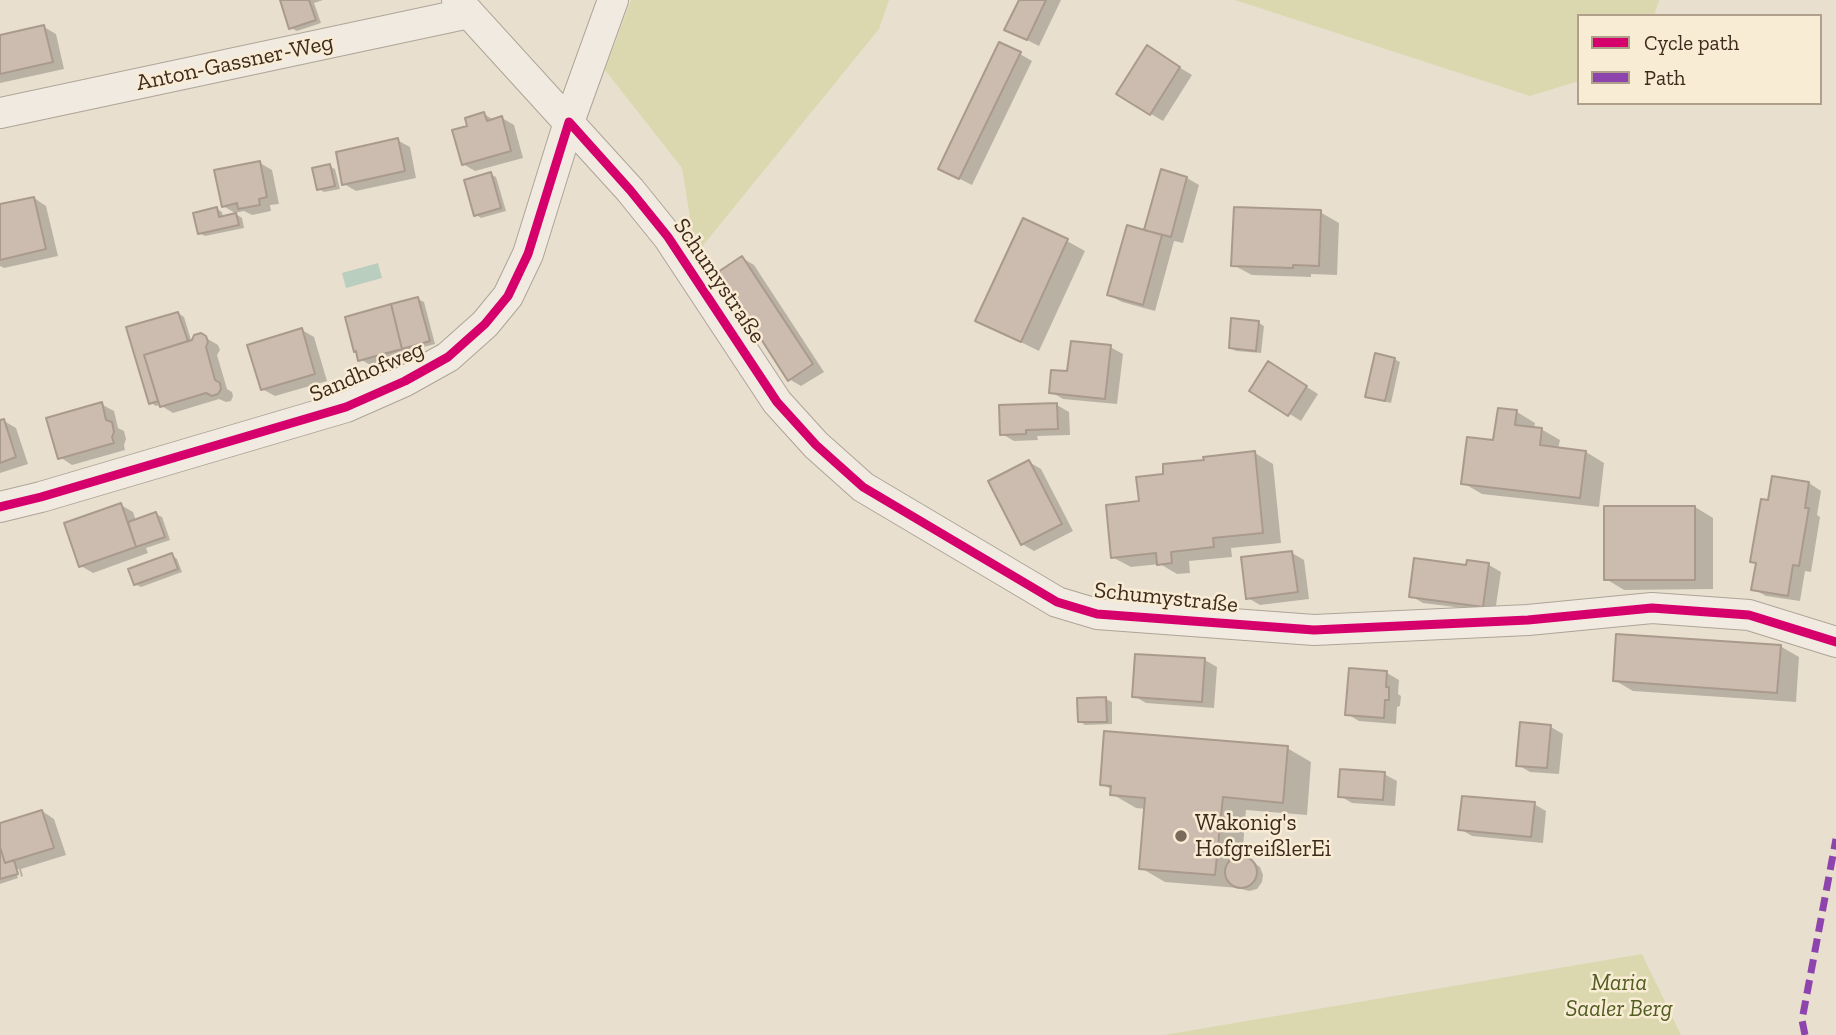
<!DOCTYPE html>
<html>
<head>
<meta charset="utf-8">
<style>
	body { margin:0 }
	#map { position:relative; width:1836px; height:1035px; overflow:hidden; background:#e8dfce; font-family:"Zilla Slab",serif }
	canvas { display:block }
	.legend { position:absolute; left:1577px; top:14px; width:245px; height:91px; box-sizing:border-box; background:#f9ecd5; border:2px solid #af9f8b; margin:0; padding:9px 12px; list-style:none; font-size:21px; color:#3f2b1d }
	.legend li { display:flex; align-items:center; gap:14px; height:35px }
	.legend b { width:35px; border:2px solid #af9f8b }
</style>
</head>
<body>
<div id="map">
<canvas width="1836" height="1035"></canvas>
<ul class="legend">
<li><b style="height:9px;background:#d6006c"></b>Cycle path</li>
<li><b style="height:9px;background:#8e44ad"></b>Path</li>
</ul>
</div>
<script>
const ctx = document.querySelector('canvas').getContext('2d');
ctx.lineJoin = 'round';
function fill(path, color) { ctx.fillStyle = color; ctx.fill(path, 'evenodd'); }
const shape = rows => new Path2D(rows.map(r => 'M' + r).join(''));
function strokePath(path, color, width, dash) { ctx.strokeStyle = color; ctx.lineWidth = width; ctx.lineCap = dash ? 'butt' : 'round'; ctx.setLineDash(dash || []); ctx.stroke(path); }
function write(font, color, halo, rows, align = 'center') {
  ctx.font = font + ' "Zilla Slab",serif'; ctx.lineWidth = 5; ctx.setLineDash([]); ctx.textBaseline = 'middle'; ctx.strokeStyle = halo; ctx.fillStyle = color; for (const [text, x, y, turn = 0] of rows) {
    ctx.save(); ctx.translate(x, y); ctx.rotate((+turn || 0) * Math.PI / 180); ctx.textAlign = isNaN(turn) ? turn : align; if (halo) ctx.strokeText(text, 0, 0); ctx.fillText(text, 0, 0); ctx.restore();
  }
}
const green = shape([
	[631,0,889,0,879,29,696,254,682,168,605,70],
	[1235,0,1659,0,1654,16,1579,16,1579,81,1530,96],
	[1642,954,1681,1035,1164,1035]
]);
const water = shape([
	[378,263,382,278,346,288,342,273]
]);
const shadow = shape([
	[282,0,323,0,314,3,321,23,297,31,291,28],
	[1021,0,1061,0,1039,46,1007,30],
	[44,27,56,34,64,69,0,83,0,37],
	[1020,54,1032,61,972,185,952,175],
	[1159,55,1192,75,1163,121,1151,114],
	[484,114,494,120,502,118,514,125,523,158,475,171,463,164,469,127],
	[397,140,410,147,416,178,356,191,344,184],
	[260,163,272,170,279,204,270,205,271,211,252,215,244,211,235,213,223,206],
	[329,166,335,169,340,189,324,192,319,189],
	[1162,171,1187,178,1199,185,1183,243,1174,241,1155,311,1122,302,1109,295,1146,232],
	[490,174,496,177,506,211,481,218,476,215],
	[34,198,46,206,58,256,4,268,0,266,0,206],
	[217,209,222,212,223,217,236,214,242,218,244,228,205,236,199,233],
	[1320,212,1339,223,1337,275,1311,274,1311,277,1252,275,1233,265],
	[1067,241,1085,251,1039,351,996,330,977,320],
	[742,258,754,265,824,372,801,386,789,379],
	[418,299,424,302,435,344,412,350,414,356,372,366,360,359],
	[178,313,184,317,192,343,201,335,218,345,220,350,217,355,227,389,232,392,233,396,231,401,226,402,219,399,173,413,160,405,156,406,151,403,128,329],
	[1259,323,1264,326,1261,353,1236,351,1230,348],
	[302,330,314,337,327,381,275,396,262,389],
	[1110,347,1123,354,1117,404,1063,399,1051,392,1069,373],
	[1394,359,1400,362,1391,403,1373,399,1367,396],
	[1280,370,1318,394,1301,421,1251,390],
	[101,404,114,411,118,428,124,431,126,439,124,445,125,450,72,465,60,457],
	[1057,405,1069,412,1070,435,1037,436,1038,440,1014,441,1002,434],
	[1517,412,1535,423,1534,429,1541,429,1560,440,1558,449,1586,452,1604,463,1599,507,1482,494,1463,483],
	[4,421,16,428,28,464,0,473,0,422],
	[1255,453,1273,464,1281,543,1231,548,1232,557,1189,561,1190,573,1177,574,1160,564,1131,567,1112,557,1141,503],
	[1029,462,1041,469,1073,531,1034,551,1022,544],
	[1809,483,1821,491,1817,515,1820,517,1811,572,1805,571,1800,601,1766,596,1753,589,1758,564,1752,561,1770,502],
	[121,505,133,512,136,521,156,514,162,517,170,540,146,548,148,553,93,573,81,566],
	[1695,507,1713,518,1713,589,1624,590,1606,579],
	[1292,553,1304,560,1309,599,1260,605,1248,598],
	[172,555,177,559,182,572,141,587,135,584],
	[1489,565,1501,572,1495,612,1423,603,1411,596],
	[1780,646,1799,657,1796,702,1633,691,1614,680],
	[1205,660,1217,667,1214,708,1146,703,1134,696],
	[1387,673,1399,680,1398,694,1401,696,1400,706,1397,707,1396,724,1359,721,1347,714],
	[1106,699,1112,702,1112,724,1085,725,1079,721],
	[1522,724,1551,727,1563,734,1559,774,1530,772,1518,765],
	[1287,748,1311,762,1307,815,1246,810,1242,858,1247,858,1260,867,1263,875,1262,882,1257,889,1249,891,1238,888,1165,882,1141,868,1146,809,1136,808,1112,794,1112,790,1102,784],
	[1384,774,1397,781,1395,806,1352,803,1340,796],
	[1534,804,1546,811,1543,843,1472,836,1460,829],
	[42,811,54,819,66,855,21,869,23,876,21,877,19,869,15,869,18,878,0,884,0,824]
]);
const building = shape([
	[280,0,309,0,316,20,289,29,280,0],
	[1019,0,1046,0,1027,40,1004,30,1019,0],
	[44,25,53,62,0,74,0,35,44,25],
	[999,42,1021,52,959,179,938,169,999,42],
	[1147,45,1180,67,1150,115,1116,94,1147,45],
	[484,112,487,121,502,116,511,151,462,165,452,130,467,126,465,118,484,112],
	[398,138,405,171,342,185,336,152,398,138],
	[260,161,267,197,259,199,260,205,238,209,237,203,222,207,214,170,260,161],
	[330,164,335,186,317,190,312,168,330,164],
	[1161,169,1187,177,1171,237,1144,230,1161,169],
	[491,172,501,208,474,216,464,180,491,172],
	[34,197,46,249,0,260,0,204,34,197],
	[217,207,219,217,236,213,239,225,198,234,193,213,217,207],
	[1234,207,1321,210,1319,266,1293,265,1293,268,1231,266,1234,207],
	[1023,218,1068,239,1021,342,975,321,1023,218],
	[1127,225,1162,235,1143,305,1107,295,1127,225],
	[742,256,813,364,788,381,718,272,742,256],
	[418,297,430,341,402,349,391,304,418,297],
	[391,304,402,349,358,361,356,351,354,352,345,317,391,304],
	[178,312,188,341,144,355,158,401,149,404,126,327,178,312],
	[1231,318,1259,321,1256,351,1229,348,1231,318],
	[302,328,315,374,261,390,247,345,302,328],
	[201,333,206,336,208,342,206,347,215,380,220,383,221,389,218,394,212,396,206,393,160,407,144,355,192,340,194,335,201,333],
	[1071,341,1111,345,1105,399,1049,393,1051,370,1067,371,1071,341],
	[1375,353,1395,358,1385,401,1365,397,1375,353],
	[1268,361,1307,386,1288,416,1249,391,1268,361],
	[102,402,106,420,112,422,114,432,112,437,114,443,58,459,46,418,102,402],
	[1057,403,1058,429,1026,430,1026,434,1000,435,999,405,1057,403],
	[1498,408,1517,410,1515,425,1542,428,1540,445,1586,451,1580,498,1461,484,1467,437,1493,440,1498,408],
	[4,419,16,457,0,463,0,420,4,419],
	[1255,451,1263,533,1213,538,1214,547,1171,552,1172,563,1157,565,1156,553,1111,558,1106,505,1139,501,1136,477,1163,474,1163,464,1204,460,1203,457,1255,451],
	[1029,460,1062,524,1021,545,988,481,1029,460],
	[1772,476,1809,482,1805,508,1809,508,1799,566,1793,565,1788,596,1751,590,1756,563,1750,562,1761,499,1768,500,1772,476],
	[121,503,136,547,79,567,64,523,121,503],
	[1604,506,1695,506,1695,580,1604,580,1604,506],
	[156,512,165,537,136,547,128,522,156,512],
	[1292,551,1298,592,1246,599,1241,557,1292,551],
	[172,553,178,569,134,585,128,569,172,553],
	[1414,558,1466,565,1467,560,1489,563,1483,607,1409,597,1414,558],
	[1616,634,1781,645,1777,693,1613,681,1616,634],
	[1135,654,1205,658,1202,702,1132,697,1135,654],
	[1349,668,1387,671,1386,687,1389,687,1389,700,1385,700,1384,718,1345,715,1349,668],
	[1106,697,1107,722,1078,722,1077,698,1106,697],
	[1520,722,1551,725,1547,768,1516,766,1520,722],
	[1104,731,1288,746,1283,803,1223,797,1215,875,1139,869,1145,798,1110,795,1111,786,1100,785,1104,731],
	[1340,769,1385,772,1383,800,1338,797,1340,769],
	[1462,796,1535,802,1531,837,1458,830,1462,796],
	[42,810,54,848,5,863,0,847,0,823,42,810],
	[0,847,5,863,14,860,18,874,0,879,0,847],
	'1225 872a16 16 0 1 1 32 0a16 16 0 1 1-32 0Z'
]);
const minor = shape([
	[457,0,630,190,668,237,777,402,816,445,863,487,1057,602,1097,614,1314,630,1528,620,1652,608,1749,615,1836,642],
	[0,113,469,13],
	[0,507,41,497,346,407,405,381,448,357,485,324,508,296,528,254,569,122,613,0]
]);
const quiet = shape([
	[1805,1035,1802,1020,1836,839]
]);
const cycleway = shape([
	[569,122,630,190,668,237,777,402,816,445,863,487,1057,602,1097,614,1314,630,1528,620,1652,608,1749,615,1836,642],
	[0,507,41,497,346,407,405,381,448,357,485,324,508,296,528,254,569,122]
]);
const markers = [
	[1181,836,7,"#7a6a5b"]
];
const streetNames = [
	["Anton-Gassner-Weg",235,63,-12],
	["Schumystraße",719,281,56],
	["Sandhofweg",367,372,-23],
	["Schumystraße",1166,598,6]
];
const poiNames = [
	["Wakonig's",1195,823],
	["HofgreißlerEi",1195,849]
];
const parkNames = [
	["Maria",1619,983],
	["Saaler Berg",1619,1009]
];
fill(green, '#dbd8af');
fill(water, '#bacec0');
fill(shadow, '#0003');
fill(building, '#ccbcaf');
strokePath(building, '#a99a8d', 2);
strokePath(minor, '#aea497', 32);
strokePath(minor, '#f0eae1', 30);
strokePath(quiet, '#8e44ad', 7, [14, 7]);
strokePath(cycleway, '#d6006c', 9);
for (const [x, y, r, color] of markers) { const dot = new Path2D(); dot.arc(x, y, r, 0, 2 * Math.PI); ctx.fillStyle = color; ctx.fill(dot); strokePath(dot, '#f9ecd5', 2.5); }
write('23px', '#3f2b1d', '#f9ecd5', streetNames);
write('23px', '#3f2b1d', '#f9ecd5', poiNames, 'left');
write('italic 23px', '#525d22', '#f9ecd5', parkNames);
</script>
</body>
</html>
